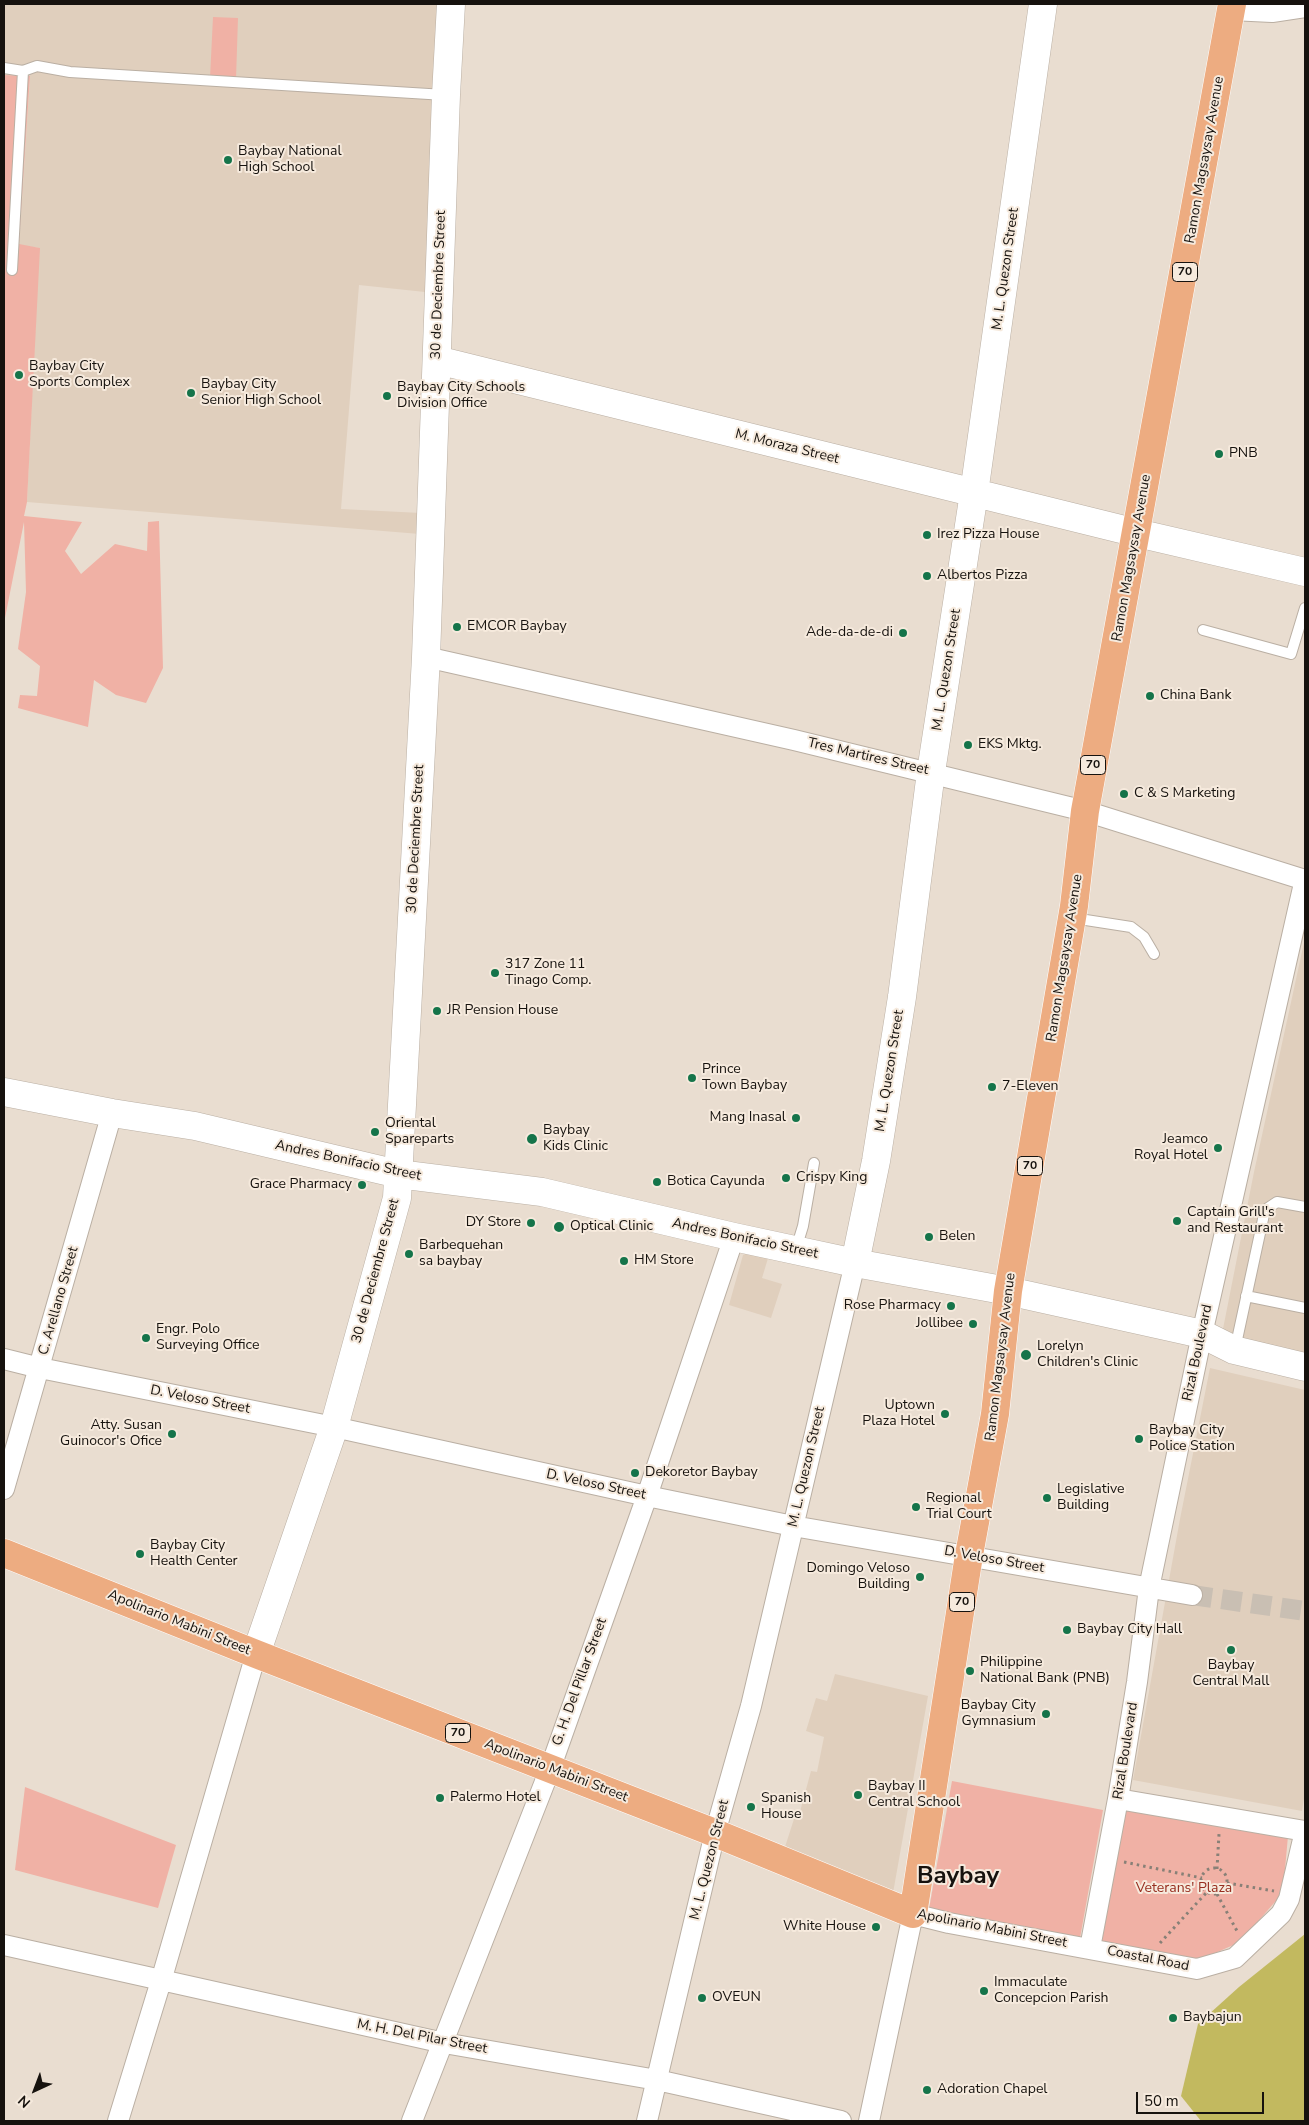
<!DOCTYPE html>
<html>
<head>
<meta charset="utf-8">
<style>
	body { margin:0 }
	#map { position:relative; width:1309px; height:2125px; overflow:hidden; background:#e9ddd0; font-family:"Nunito Sans",sans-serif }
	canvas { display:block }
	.frame { position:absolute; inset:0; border:5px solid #16120e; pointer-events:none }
	.north { position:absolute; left:10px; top:2065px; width:50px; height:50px; -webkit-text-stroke:4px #f6eadd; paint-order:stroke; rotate:223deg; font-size:14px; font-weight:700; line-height:20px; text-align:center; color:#16120e }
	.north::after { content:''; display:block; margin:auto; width:18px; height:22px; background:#16120e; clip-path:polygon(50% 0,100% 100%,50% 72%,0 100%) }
	.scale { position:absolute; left:1136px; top:2092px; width:128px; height:22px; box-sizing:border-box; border:2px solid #16120e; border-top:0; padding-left:6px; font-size:15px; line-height:18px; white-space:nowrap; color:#16120e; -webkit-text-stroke:4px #f6eadd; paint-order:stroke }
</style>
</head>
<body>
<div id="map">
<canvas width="1309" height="2125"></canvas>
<div class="frame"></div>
<div class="north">N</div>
<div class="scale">50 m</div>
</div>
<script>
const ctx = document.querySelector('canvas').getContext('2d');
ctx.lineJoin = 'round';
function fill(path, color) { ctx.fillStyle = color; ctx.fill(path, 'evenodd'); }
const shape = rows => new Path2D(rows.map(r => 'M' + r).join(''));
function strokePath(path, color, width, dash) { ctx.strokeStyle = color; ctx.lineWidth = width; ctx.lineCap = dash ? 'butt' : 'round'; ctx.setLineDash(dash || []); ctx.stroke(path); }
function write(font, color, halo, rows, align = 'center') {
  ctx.font = font + ' "Nunito Sans",sans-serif'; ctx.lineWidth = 4; ctx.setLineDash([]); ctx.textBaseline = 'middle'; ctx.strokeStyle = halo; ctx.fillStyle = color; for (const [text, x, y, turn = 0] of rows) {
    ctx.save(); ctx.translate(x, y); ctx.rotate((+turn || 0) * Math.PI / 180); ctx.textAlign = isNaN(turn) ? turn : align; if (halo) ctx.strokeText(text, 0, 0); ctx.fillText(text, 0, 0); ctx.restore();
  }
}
const built = shape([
	[4,4,440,4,425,292,359,285,341,509,421,513,420,534,27,502,39,248,19,245,30,77,4,75],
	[1305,938,1305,1359,1221,1339,1254,1172],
	[753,1250,769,1255,762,1278,782,1284,771,1318,729,1305,743,1255],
	[1210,1368,1305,1390,1305,1792,1302,1811,1133,1780,1180,1519],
	[835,1674,928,1696,893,1893,784,1850,794,1819,798,1819,811,1771,817,1772,824,1737,806,1731,816,1698,827,1701]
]);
const green = shape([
	[213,17,238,18,236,79,210,78],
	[4,75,30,76,19,244,40,248,27,502,24,516,82,522,65,551,81,574,115,544,147,551,148,522,159,521,163,668,146,703,116,695,94,680,88,727,18,708,20,695,37,696,40,666,18,649,26,592,24,522,4,623],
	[952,1781,1103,1810,1080,1938,929,1909],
	[25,1787,176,1845,158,1908,15,1870],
	[1125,1807,1288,1836,1284,1880,1281,1895,1240,1942,1193,1963,1102,1941]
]);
const water = shape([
	[1305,1934,1305,2121,1201,2121,1181,2096,1198,2024,1239,1987]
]);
const streetTunnel = shape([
	[1192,1595,1305,1611]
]);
const path = shape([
	[1124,1862,1202,1878],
	'1201 1881a13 13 0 1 1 26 0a13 13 0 1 1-26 0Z',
	[1217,1869,1219,1834],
	[1227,1883,1274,1891],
	[1217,1894,1237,1931],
	[1160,1943,1207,1892]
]);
const lane = shape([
	[4,68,23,71,37,66,70,72,445,95],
	[12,270,23,71],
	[1203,630,1291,654,1305,608],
	[1073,918,1131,927,1144,937,1154,954],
	[796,1249,803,1226,814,1163],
	[1246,1296,1305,1308],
	[1235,1349,1265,1210,1277,1202,1305,1207]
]);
const street = shape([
	[1231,10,1272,12,1305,7],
	[426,657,794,740,1085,811,1305,880],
	[4,1359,40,1368,334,1427,647,1496,793,1526,1192,1595],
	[4,1489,112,1113],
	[1118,1799,1305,1831],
	[4,1945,444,2043,657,2080,841,2121],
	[1090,1948,1118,1799,1137,1682,1149,1588,1202,1334,1305,879],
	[118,2121,161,1981,256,1654],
	[412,2121,550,1769,647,1496,734,1237],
	[647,2121,715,1833,751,1706,855,1263],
	[869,2121,913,1914,949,1923,1197,1969,1235,1958,1281,1914,1289,1899,1305,1831]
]);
const secondary = shape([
	[437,360,1137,533,1305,572],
	[4,1092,112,1113,195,1126,398,1174,542,1192,734,1237,855,1263,1008,1291,1202,1334,1234,1350,1305,1367],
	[855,1263,876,1161,902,997,931,772,974,493,1043,4],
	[256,1654,334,1427,397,1198,426,657,446,95,451,4]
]);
const primary = shape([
	[4,1553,256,1654,715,1833,913,1914,969,1555,995,1414,1008,1291,1074,906,1085,811,1232,4]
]);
const markers = [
	[228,160,5,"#15744a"],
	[19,375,5,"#15744a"],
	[191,393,5,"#15744a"],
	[387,396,5,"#15744a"],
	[1219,454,5,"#15744a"],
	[927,535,5,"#15744a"],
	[927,576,5,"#15744a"],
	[457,627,5,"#15744a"],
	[903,633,5,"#15744a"],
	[1150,696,5,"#15744a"],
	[968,745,5,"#15744a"],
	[1124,794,5,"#15744a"],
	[495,973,5,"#15744a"],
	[437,1011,5,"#15744a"],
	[692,1078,5,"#15744a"],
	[992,1087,5,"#15744a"],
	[796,1118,5,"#15744a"],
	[375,1132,5,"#15744a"],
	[532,1139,6,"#15744a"],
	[1218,1148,5,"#15744a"],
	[786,1178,5,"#15744a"],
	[657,1182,5,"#15744a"],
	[362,1185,5,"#15744a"],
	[1177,1221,5,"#15744a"],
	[531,1223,5,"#15744a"],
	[559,1227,6,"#15744a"],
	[929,1237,5,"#15744a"],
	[409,1254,5,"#15744a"],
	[624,1261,5,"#15744a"],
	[951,1306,5,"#15744a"],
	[973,1324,5,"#15744a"],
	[146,1338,5,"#15744a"],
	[1026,1355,6,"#15744a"],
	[945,1414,5,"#15744a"],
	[172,1434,5,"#15744a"],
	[1139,1439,5,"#15744a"],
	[635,1473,5,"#15744a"],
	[1047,1498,5,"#15744a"],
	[916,1507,5,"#15744a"],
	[140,1554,5,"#15744a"],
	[920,1577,5,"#15744a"],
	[1067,1630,5,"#15744a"],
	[1231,1650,5,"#15744a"],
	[970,1671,5,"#15744a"],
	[1046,1714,5,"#15744a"],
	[858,1795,5,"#15744a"],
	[440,1798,5,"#15744a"],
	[751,1807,5,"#15744a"],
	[876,1927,5,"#15744a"],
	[984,1991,5,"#15744a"],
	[702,1998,5,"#15744a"],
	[1173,2018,5,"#15744a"],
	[927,2090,5,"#15744a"]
];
const shields = [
	[1185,272,25],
	[1093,765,25],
	[1030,1166,25],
	[962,1602,25],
	[458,1733,25]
];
const shieldNames = [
	["70",1185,272],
	["70",1093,765],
	["70",1030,1166],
	["70",962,1602],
	["70",458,1733]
];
const poiNames = [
	["Baybay National",238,152],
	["High School",238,168],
	["Baybay City",29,367],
	["Sports Complex",29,383],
	["Baybay City",201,385],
	["Senior High School",201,401],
	["Baybay City Schools",397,388],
	["Division Office",397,404],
	["PNB",1229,454],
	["Irez Pizza House",937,535],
	["Albertos Pizza",937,576],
	["EMCOR Baybay",467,627],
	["Ade-da-de-di",893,633,"right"],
	["China Bank",1160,696],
	["EKS Mktg.",978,745],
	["C & S Marketing",1134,794],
	["317 Zone 11",505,965],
	["Tinago Comp.",505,981],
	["JR Pension House",447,1011],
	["Prince",702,1070],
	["Town Baybay",702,1086],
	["7-Eleven",1002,1087],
	["Mang Inasal",786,1118,"right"],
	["Oriental",385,1124],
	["Spareparts",385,1140],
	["Baybay",543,1131],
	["Kids Clinic",543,1147],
	["Jeamco",1208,1140,"right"],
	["Royal Hotel",1208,1156,"right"],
	["Crispy King",796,1178],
	["Botica Cayunda",667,1182],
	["Grace Pharmacy",352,1185,"right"],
	["Captain Grill's",1187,1213],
	["and Restaurant",1187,1229],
	["DY Store",521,1223,"right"],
	["Optical Clinic",570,1227],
	["Belen",939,1237],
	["Barbequehan",419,1246],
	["sa baybay",419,1262],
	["HM Store",634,1261],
	["Rose Pharmacy",941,1306,"right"],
	["Jollibee",963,1324,"right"],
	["Engr. Polo",156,1330],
	["Surveying Office",156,1346],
	["Lorelyn",1037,1347],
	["Children's Clinic",1037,1363],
	["Uptown",935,1406,"right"],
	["Plaza Hotel",935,1422,"right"],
	["Atty. Susan",162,1426,"right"],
	["Guinocor's Ofice",162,1442,"right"],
	["Baybay City",1149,1431],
	["Police Station",1149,1447],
	["Dekoretor Baybay",645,1473],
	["Legislative",1057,1490],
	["Building",1057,1506],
	["Regional",926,1499],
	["Trial Court",926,1515],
	["Baybay City",150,1546],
	["Health Center",150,1562],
	["Domingo Veloso",910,1569,"right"],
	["Building",910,1585,"right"],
	["Baybay City Hall",1077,1630],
	["Philippine",980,1663],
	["National Bank (PNB)",980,1679],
	["Baybay",1231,1666,"center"],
	["Central Mall",1231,1682,"center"],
	["Baybay City",1036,1706,"right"],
	["Gymnasium",1036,1722,"right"],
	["Baybay II",868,1787],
	["Central School",868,1803],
	["Palermo Hotel",450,1798],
	["Spanish",761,1799],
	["House",761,1815],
	["White House",866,1927,"right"],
	["Immaculate",994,1983],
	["Concepcion Parish",994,1999],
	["OVEUN",712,1998],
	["Baybajun",1183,2018],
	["Adoration Chapel",937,2090]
];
const streetNames = [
	["Ramon Magsaysay Avenue",1205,160,-80],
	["M. L. Quezon Street",1006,269,-82],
	["30 de Deciembre Street",439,285,-88],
	["M. Moraza Street",787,447,14],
	["Ramon Magsaysay Avenue",1132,558,-80],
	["M. L. Quezon Street",947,670,-81],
	["Tres Martires Street",868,757,13],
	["30 de Deciembre Street",416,839,-87],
	["Ramon Magsaysay Avenue",1065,958,-81],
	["M. L. Quezon Street",890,1071,-81],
	["Andres Bonifacio Street",348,1161,12],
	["Andres Bonifacio Street",745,1239,12],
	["30 de Deciembre Street",376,1271,-75],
	["C. Arellano Street",59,1301,-74],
	["Rizal Boulevard",1198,1353,-78],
	["Ramon Magsaysay Avenue",1001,1357,-83],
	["D. Veloso Street",200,1400,11],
	["M. L. Quezon Street",807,1467,-77],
	["D. Veloso Street",596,1485,12],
	["D. Veloso Street",994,1560,10],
	["Apolinario Mabini Street",179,1623,22],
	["G. H. Del Pillar Street",580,1682,-70],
	["Rizal Boulevard",1126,1751,-81],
	["Apolinario Mabini Street",556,1771,21],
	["M. L. Quezon Street",710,1860,-76],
	["Apolinario Mabini Street",992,1929,11],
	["Coastal Road",1148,1959,11],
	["M. H. Del Pilar Street",422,2037,11]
];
const parkNames = [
	["Veterans' Plaza",1184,1889]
];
const townNames = [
	["Baybay",958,1877]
];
fill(built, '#e0cfbd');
fill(green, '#f0b1a5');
fill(water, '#c2b95f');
strokePath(streetTunnel, '#c9bfb3', 20, [20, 10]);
strokePath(lane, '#baafa3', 12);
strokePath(street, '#baafa3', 22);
strokePath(secondary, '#baafa3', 29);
strokePath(primary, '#fff', 29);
strokePath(path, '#888077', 3, [2.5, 4]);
strokePath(lane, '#fff', 10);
strokePath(street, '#fff', 20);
strokePath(secondary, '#fff', 28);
strokePath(primary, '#edac81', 28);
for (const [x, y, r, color] of markers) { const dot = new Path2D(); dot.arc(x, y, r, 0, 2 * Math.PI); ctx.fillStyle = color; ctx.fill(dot); strokePath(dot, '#f6eadd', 2); }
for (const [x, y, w] of shields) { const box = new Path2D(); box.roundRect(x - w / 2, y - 9.5, w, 19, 4); ctx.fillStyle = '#f6eadd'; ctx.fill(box); strokePath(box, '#16120e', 1); }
write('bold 12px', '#16120e', null, shieldNames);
write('14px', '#16120e', '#f6eadd', poiNames, 'left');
write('14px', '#16120e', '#f6eadd', streetNames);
write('14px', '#972e1f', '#f6eadd', parkNames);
write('bold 24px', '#16120e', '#f6eadd', townNames);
</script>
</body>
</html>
